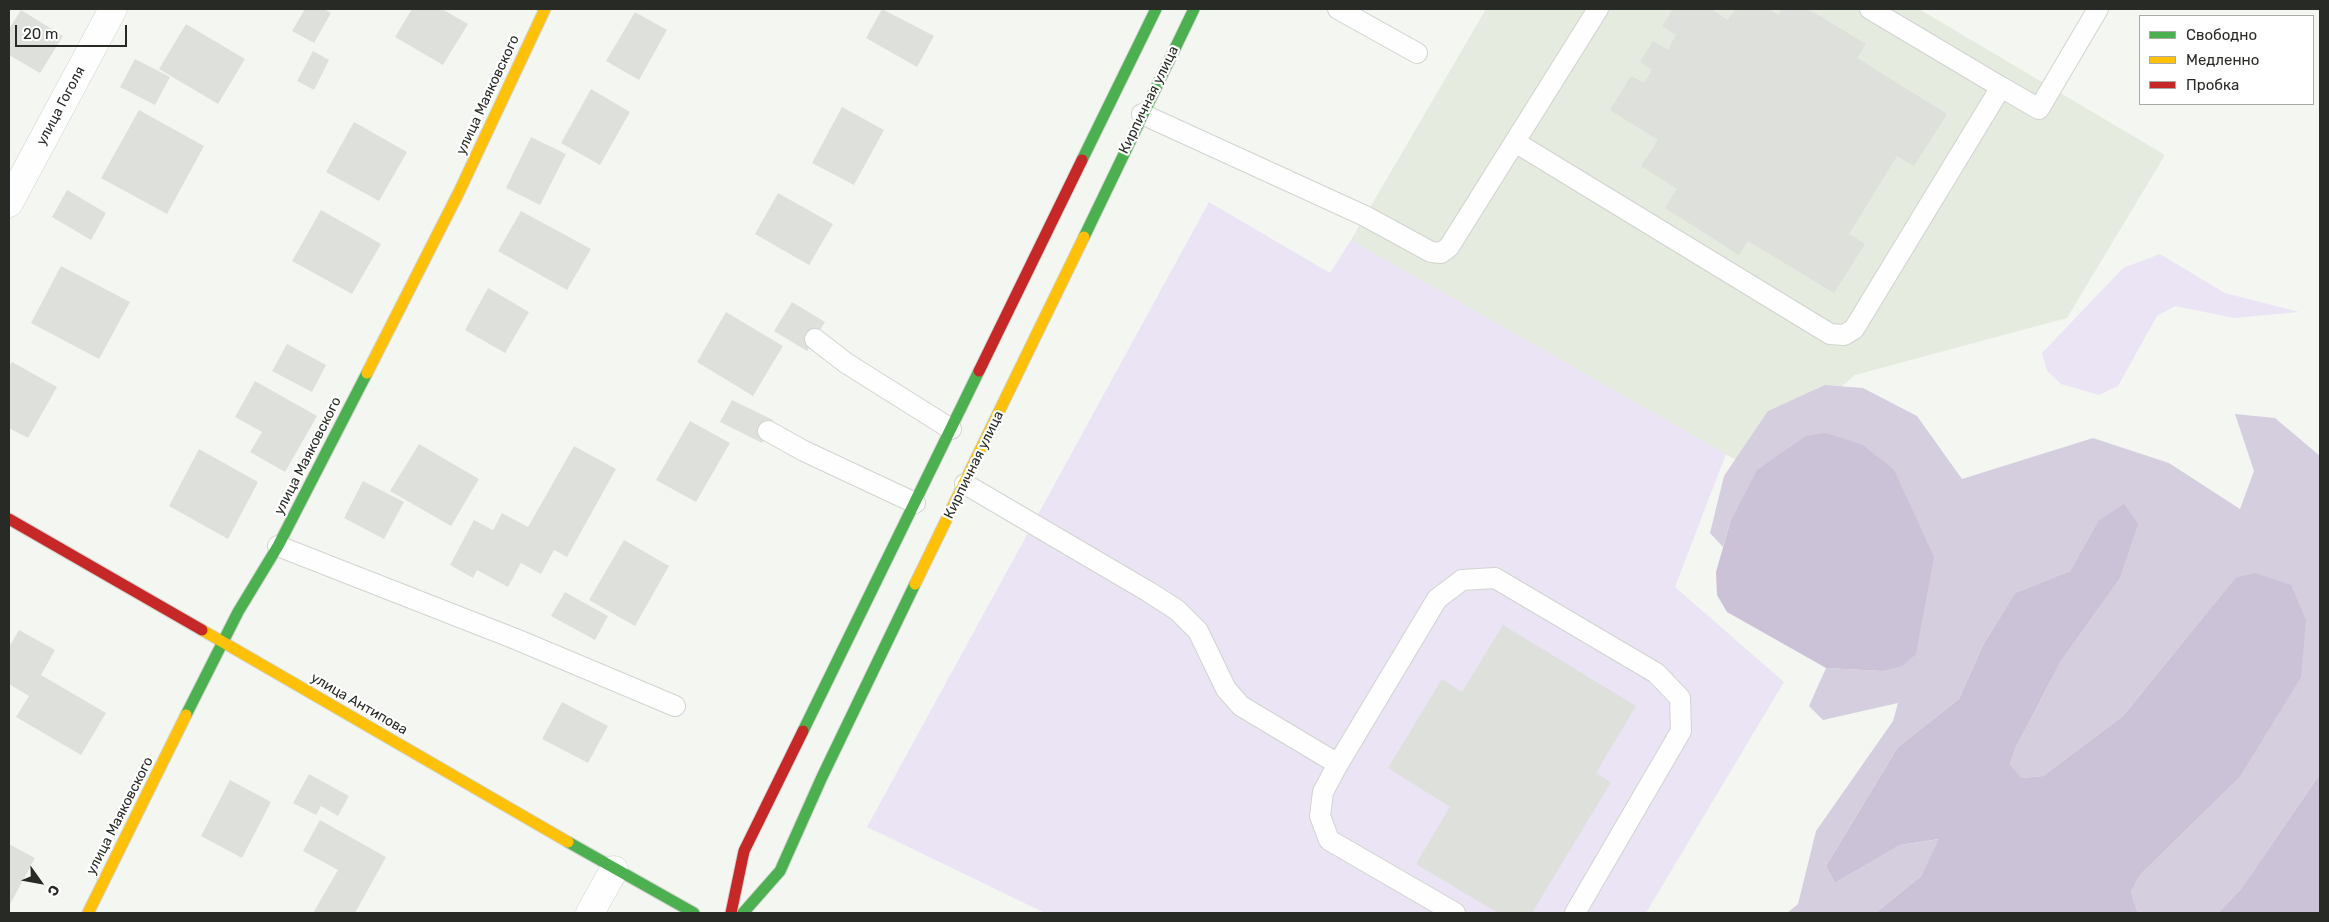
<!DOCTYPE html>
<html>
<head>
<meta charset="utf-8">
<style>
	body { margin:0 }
	#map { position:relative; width:2329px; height:922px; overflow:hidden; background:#f4f7f1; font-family:Rubik,sans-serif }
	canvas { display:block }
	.frame { position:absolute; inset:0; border:10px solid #282a25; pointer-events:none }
	.legend { position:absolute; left:2139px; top:15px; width:175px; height:90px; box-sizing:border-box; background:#fff; border:1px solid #a9aaa8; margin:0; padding:6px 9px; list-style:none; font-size:15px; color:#282a25 }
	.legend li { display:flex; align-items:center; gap:10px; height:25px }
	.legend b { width:25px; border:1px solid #a9aaa8 }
	.north { position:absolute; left:15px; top:857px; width:50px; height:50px; -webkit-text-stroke:4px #fff; paint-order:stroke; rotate:122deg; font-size:14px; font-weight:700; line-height:20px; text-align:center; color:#282a25 }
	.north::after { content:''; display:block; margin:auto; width:18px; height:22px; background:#282a25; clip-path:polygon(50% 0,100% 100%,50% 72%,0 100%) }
	.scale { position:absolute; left:15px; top:25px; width:112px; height:22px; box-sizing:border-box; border:2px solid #282a25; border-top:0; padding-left:6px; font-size:15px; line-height:18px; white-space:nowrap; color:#282a25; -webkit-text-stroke:4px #fff; paint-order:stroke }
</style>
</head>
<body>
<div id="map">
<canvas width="2329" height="922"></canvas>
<div class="frame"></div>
<ul class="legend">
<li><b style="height:6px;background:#4caf50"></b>Свободно</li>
<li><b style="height:6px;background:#ffc107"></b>Медленно</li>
<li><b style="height:6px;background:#c62828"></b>Пробка</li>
</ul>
<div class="north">С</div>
<div class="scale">20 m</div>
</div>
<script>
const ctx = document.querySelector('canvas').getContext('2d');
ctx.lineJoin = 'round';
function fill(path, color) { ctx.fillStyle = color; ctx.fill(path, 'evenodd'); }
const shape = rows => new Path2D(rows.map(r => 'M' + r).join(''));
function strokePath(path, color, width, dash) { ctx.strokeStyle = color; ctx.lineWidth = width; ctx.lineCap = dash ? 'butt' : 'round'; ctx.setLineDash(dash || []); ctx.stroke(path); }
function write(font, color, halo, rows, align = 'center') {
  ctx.font = font + ' Rubik,sans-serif'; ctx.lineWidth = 4.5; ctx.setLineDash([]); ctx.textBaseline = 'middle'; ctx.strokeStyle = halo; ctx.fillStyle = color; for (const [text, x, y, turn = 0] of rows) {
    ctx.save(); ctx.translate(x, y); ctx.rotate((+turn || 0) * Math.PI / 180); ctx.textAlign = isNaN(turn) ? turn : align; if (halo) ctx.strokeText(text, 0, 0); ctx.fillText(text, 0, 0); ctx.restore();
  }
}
const built = shape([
	[1486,9,1919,9,2165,155,2067,318,1855,375,1748,467,1351,240]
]);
const green = shape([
	[1209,202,1330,273,1351,240,1726,454,1675,587,1784,682,1646,913,1045,913,867,827],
	[2160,254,2225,293,2299,312,2234,318,2175,306,2157,316,2118,386,2099,395,2061,384,2047,371,2042,353,2123,268]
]);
const forest = shape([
	[1825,385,1863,388,1917,416,1962,479,2093,438,2169,463,2240,509,2254,471,2235,414,2275,418,2320,456,2320,774,2241,889,2218,913,2143,913,2137,911,2131,892,2140,875,2239,778,2235,578,2123,716,2043,776,2022,778,2010,764,2016,747,2061,661,2119,580,2098,521,2070,571,2015,593,1983,645,1959,699,1898,747,1826,866,1835,883,1900,845,1940,839,1921,876,1876,913,1787,913,1798,904,1816,831,1893,721,1898,703,1823,720,1809,706,1826,668,1882,671,1730,523,1723,547,1710,533,1724,476,1768,411]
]);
const water = shape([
	[1826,433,1863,445,1894,470,1934,557,1916,654,1902,666,1882,671,1826,668,1727,612,1717,595,1716,572,1730,523,1757,470,1806,436],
	[2124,504,2138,524,2119,580,2061,661,2016,747,2010,764,2022,778,2043,776,2123,716,2235,578,2255,573,2291,585,2306,620,2301,677,2239,778,2140,875,2131,892,2137,911,2143,913,1876,913,1921,876,1939,839,1900,845,1835,883,1826,866,1898,747,1959,699,1983,645,2015,593,2070,571,2098,521],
	[2320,774,2320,913,2218,913,2241,889]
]);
const building = shape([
	[305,9,324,9,331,13,314,43,292,31],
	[412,9,442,9,468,24,443,65,395,37],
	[882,9,934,36,917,67,866,38],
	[1673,9,1711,9,1728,20,1735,9,1769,9,1778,15,1782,9,1808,9,1866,44,1857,58,1947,114,1914,166,1897,156,1849,234,1865,244,1834,293,1748,241,1739,255,1665,208,1677,189,1641,166,1658,140,1610,110,1631,76,1644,83,1652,70,1640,62,1653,41,1668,50,1676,35,1662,26],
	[21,10,63,36,40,73,9,55,9,29],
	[635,12,667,30,639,80,606,61],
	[186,24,245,59,218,104,159,69],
	[313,51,329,60,314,90,297,81],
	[135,59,170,77,155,105,120,87],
	[591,89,630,112,600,165,561,143],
	[842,107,884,130,854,185,812,163],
	[139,110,204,146,167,214,101,178],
	[354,122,407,152,379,201,326,172],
	[531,137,566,154,540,205,506,188],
	[67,190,106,213,91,240,52,217],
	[778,193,833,224,809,265,755,234],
	[321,210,381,244,352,294,292,261],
	[521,211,591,249,567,290,498,251],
	[61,266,130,302,99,359,31,323],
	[488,288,529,312,505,353,465,330],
	[792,302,825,322,807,351,774,331],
	[726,312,783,346,753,396,697,362],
	[287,344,326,365,312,392,272,371],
	[12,362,57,387,28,438,9,428,9,367],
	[255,381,317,416,285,472,250,452,262,432,235,417],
	[732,400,773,420,762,443,720,422],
	[690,421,730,443,696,502,656,480],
	[419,444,479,479,451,526,390,491],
	[574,446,616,469,567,557,554,550,541,574,521,563,508,587,477,570,473,578,450,565,474,520,493,530,502,513,528,527],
	[199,449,258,482,228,539,169,506],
	[363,481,404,502,384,539,344,518],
	[624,540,669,566,635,626,589,600],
	[565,592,608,616,595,640,551,616],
	[1503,625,1636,706,1596,773,1611,782,1532,913,1498,913,1416,864,1450,807,1388,768,1442,679,1462,692],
	[19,630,55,650,41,675,106,713,81,755,16,717,29,696,9,684,9,647],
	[562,702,608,726,588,763,542,739],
	[309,774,349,796,338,816,321,806,316,815,293,803],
	[230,780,271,802,242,858,201,836],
	[320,820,386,857,355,913,313,913,338,870,303,851],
	[9,844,35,858,9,906]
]);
const lane = shape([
	[1338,9,1417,53],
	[1870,9,2001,87],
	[1142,114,1365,216,1431,252,1441,253,1449,247,1598,9],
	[1515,142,1830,334,1844,335,1854,329,2001,87,2039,109,2098,9],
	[815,339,846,363,951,429],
	[768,431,804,451,915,503],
	[965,484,1149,592,1177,610,1198,631,1226,689,1241,706,1338,764],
	[278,546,518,640,675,706],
	[1455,913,1329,840,1320,816,1323,792,1338,764,1437,599,1462,580,1495,578,1656,673,1680,698,1681,731,1575,913]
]);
const street = shape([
	[9,203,113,9],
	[590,913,614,870]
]);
const fast = shape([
	[1082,160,1156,9],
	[1084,237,1194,9],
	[186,715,238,612,278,546,367,373],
	[803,731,979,371],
	[568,842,694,913],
	[743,913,780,871,822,777,915,584]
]);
const slow = shape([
	[367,373,459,192,545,9],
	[915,584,1084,237],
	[202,630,568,842],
	[88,913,186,715]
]);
const jam = shape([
	[979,371,1082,160],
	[9,519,202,630],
	[731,913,744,851,803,731]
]);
const streetNames = [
	["улица Маяковского",488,95,-65],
	["Кирпичная улица",1149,100,-64],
	["улица Гоголя",61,106,-62],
	["улица Маяковского",308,456,-63],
	["Кирпичная улица",974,465,-64],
	["улица Антипова",359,704,30],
	["улица Маяковского",120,816,-63]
];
fill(built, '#e5ebdf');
fill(green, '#ebe4f5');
fill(forest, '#d5cede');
fill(water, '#cbc2d8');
fill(building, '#dee0dc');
strokePath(lane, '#d1d4cf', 22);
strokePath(street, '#d1d4cf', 29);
strokePath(fast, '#d1d4cf', 13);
strokePath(slow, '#d1d4cf', 13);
strokePath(jam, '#d1d4cf', 13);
strokePath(lane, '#fdfefd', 20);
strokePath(street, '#fdfefd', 28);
strokePath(fast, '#4caf50', 11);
strokePath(slow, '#ffc107', 11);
strokePath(jam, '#c62828', 11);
write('14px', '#282a25', '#fff', streetNames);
</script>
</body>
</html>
